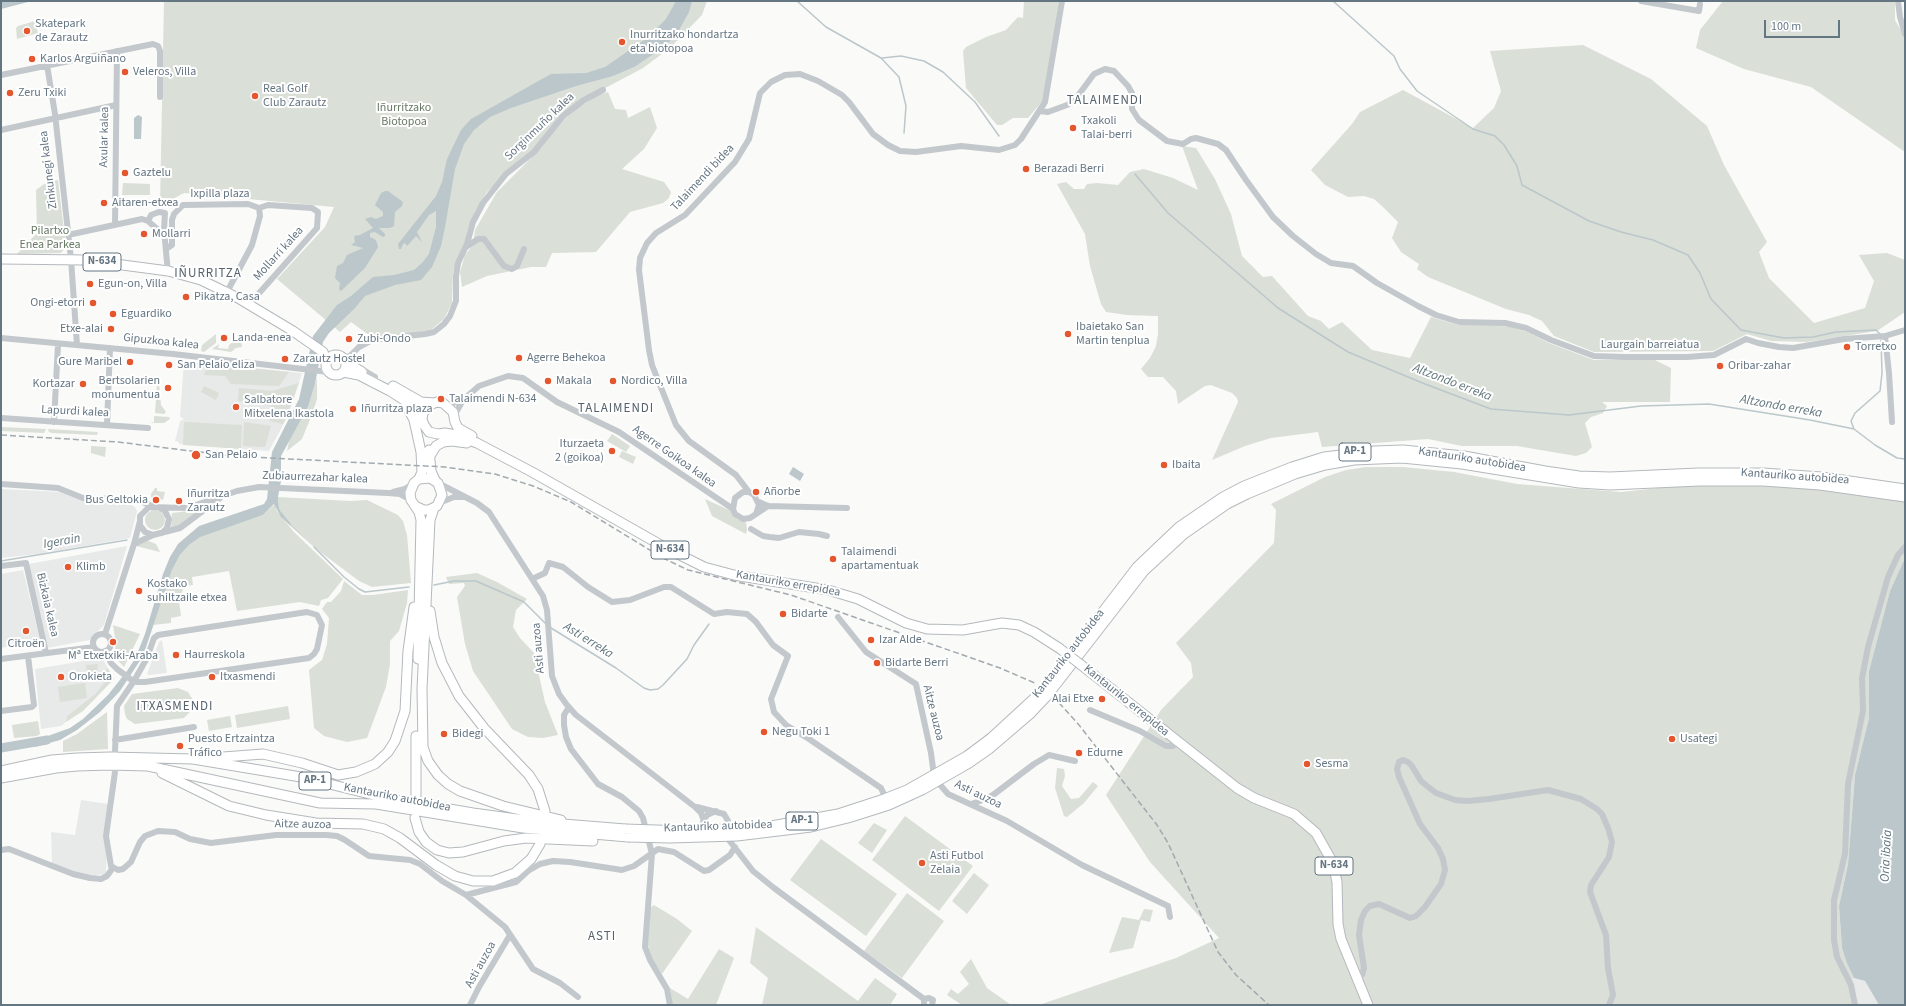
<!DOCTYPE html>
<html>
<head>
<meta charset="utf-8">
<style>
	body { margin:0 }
	#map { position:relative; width:1906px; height:1006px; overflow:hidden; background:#fafaf8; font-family:"Source Sans 3",sans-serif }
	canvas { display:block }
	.frame { position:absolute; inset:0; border:2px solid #657683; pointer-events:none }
	.scale { position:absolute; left:1764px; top:20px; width:76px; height:18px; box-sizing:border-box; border:2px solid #657683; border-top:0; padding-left:5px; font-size:12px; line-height:14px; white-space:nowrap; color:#657683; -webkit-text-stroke:3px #fff; paint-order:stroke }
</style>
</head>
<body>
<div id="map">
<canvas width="1906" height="1006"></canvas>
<div class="frame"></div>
<div class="scale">100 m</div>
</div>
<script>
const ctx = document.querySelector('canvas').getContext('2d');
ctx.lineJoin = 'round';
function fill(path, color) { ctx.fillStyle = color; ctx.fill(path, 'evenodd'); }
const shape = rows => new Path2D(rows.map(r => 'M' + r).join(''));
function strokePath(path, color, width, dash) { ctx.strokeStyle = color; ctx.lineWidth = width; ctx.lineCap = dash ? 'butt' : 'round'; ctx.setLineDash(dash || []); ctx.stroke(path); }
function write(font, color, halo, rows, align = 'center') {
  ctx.font = font + ' "Source Sans 3",sans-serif'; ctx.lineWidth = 4; ctx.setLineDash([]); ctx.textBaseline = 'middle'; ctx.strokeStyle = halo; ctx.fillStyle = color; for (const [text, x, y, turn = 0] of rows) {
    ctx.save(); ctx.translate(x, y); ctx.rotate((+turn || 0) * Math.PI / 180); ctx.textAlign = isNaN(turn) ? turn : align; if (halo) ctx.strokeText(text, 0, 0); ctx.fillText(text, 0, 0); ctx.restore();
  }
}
const built = shape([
	[184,361,302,373,289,414,269,451,179,444,179,442,175,441,180,421,184,419,180,417],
	[1,489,60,492,86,502,127,503,135,507,137,511,130,538,38,554,1,558],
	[127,546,104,625,90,640,47,648,29,564],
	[23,570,40,640,1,648,1,574],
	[162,640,167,673,149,675,147,674,159,642],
	[102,658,112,675,95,694,67,716,66,722,61,726,41,729,35,669],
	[81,800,108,804,106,874,89,876,69,871,52,863,51,832,75,835],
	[1854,978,1865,981,1879,1005,1858,1005,1852,979]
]);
const green = shape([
	[164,1,707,1,702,15,670,48,643,68,579,102,532,152,487,192,476,210,469,226,465,243,457,260,453,272,452,303,444,319,432,329,414,334,373,338,351,322,340,332,277,279,325,227,334,207,184,193,160,206],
	[1024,1,1059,1,1045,98,1028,118,1013,118,1002,125,997,125,966,88,963,51,966,47,986,37,1006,30,1018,17,1023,18],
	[1723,1,1895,1,1895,20,1905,37,1905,152,1811,87,1744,69,1696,48,1700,30],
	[35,21,38,33,17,39,16,28,18,26],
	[1583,45,1651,79,1707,126,1724,165,1767,242,1759,252,1769,278,1814,323,1865,308,1874,281,1859,255,1887,253,1905,260,1905,312,1877,331,1806,342,1771,341,1747,334,1713,351,1594,352,1554,336,1542,321,1529,315,1506,309,1428,277,1417,269,1419,264,1401,252,1392,238,1398,222,1383,207,1374,199,1364,196,1348,197,1325,185,1311,170,1352,124,1360,112,1403,90,1473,128,1494,108,1501,91,1490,51],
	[608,92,615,109,626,110,628,118,650,107,657,128,644,149,622,169,664,182,671,192,669,198,663,203,630,212,596,252,552,253,546,267,531,267,487,276,462,287,460,272,465,255,473,245,475,230,497,192,542,147,559,124,576,109,596,96],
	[1182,146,1196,148,1215,179,1231,214,1242,256,1263,277,1272,276,1308,316,1321,321,1329,329,1342,322,1372,350,1410,358,1431,317,1458,325,1495,325,1510,327,1527,332,1549,343,1594,360,1653,359,1671,368,1670,402,1602,402,1607,406,1603,413,1591,417,1585,423,1592,447,1586,453,1576,456,1517,446,1462,446,1428,439,1322,447,1318,432,1271,438,1245,446,1212,460,1238,402,1237,398,1232,393,1211,385,1205,386,1178,404,1176,391,1163,377,1148,377,1141,369,1150,358,1156,346,1158,334,1158,316,1127,315,1106,312,1101,304,1090,266,1085,234,1057,184,1066,182,1074,189,1084,189,1087,184,1097,183,1118,185,1130,172,1144,169,1173,178,1198,190],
	[58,180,66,247,61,253,17,254,37,233,36,190,47,182],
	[123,183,150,184,150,195,122,195],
	[216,334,216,343,204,352,201,351,202,345],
	[238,338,241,340,242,347,236,348,231,352,212,349,219,344,218,348,228,349,229,345],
	[208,364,289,372,279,386,231,384,225,376,204,375],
	[317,378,317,399,313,412,302,439,287,451,289,441,308,407],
	[299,383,283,424,270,421,271,406,238,401,239,388,272,391],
	[157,384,159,384,161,405,166,412,164,414,155,413],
	[204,386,219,393,216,400,201,392],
	[154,416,169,417,170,419,164,423,150,423,154,422],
	[184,422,242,425,241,449,183,445],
	[244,422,271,426,265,447,243,446],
	[1,427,46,429,44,433,1,431],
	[48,429,98,432,97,435,52,433,49,432],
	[612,434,630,446,626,452,607,441],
	[91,446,106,447,105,457,91,453],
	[622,451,636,457,633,464,619,457],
	[1366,467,1403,467,1454,472,1517,484,1621,492,1687,485,1786,486,1905,501,1905,558,1890,591,1869,671,1869,718,1855,775,1848,864,1839,906,1842,948,1854,978,1852,979,1858,1005,1039,1005,1176,958,1219,938,1150,862,1106,795,1161,710,1193,677,1191,663,1176,643,1274,543,1276,510,1271,504,1325,477,1346,470],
	[155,488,157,488,157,491,165,492,163,500,151,497,151,494],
	[278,497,350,501,367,500,398,515,403,521,407,535,411,583,372,587,359,581,315,548,284,518,279,508],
	[705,499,731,511,737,519,746,522,747,530,746,534,712,516],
	[275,504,277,511,294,532,343,579,328,598,321,600,319,606,300,602,237,611,229,571,192,577,193,585,184,586,179,601,181,616,171,618,171,623,153,625,172,570,180,555,189,545,200,536,263,515],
	[205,506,185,523,171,529,172,513,190,511],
	'145 520a10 10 0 1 1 20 0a10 10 0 1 1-20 0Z',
	[146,540,156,544,160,552,136,546],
	[477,573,497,582,527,599,516,610,513,627,520,638,534,653,545,702,558,735,543,738,528,737,512,729,473,671,465,644,457,597,465,586,464,583,449,584,446,577],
	[344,581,362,595,373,595,408,590,407,603,399,631,390,641,390,664,386,687,367,738,347,742,324,736,314,728,309,670,322,660,327,644,329,618,322,609,327,602,331,602,341,591],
	[113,625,140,634,124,667,114,656,116,643],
	[98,664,97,674,88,680,86,665],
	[108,669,114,679,83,711,66,722,67,716,95,694,105,682,101,681,100,674,101,671],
	[85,683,87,698,60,702,58,687],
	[178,688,188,692,193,700,192,710,184,718,135,724,127,719,125,714,124,706,132,694],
	[288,706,290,719,237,728,235,715],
	[107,712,108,749,63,752,63,741,77,734],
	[230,716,232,727,209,731,207,720],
	[38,721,40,734,37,736,14,738,12,725],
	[1057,768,1064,769,1065,776,1062,786,1071,799,1079,798,1093,782,1098,786,1084,803,1067,817,1064,816,1055,788],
	[905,816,973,866,939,911,872,860],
	[874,823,887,830,872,853,858,843],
	[821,839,897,894,866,936,790,880],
	[974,873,989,885,967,914,952,901],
	[907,893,944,921,902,978,864,951],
	[654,905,677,919,692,931,662,974,651,958,648,945,650,908],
	[1144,909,1153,910,1150,922,1141,920,1133,948,1109,953,1122,917,1139,920],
	[756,927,858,1001,875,978,897,994,890,1005,762,1005,768,978,750,963],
	[719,949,734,958,716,1005,672,1005,670,988,688,999],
	[971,959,987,988,1011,1005,962,1005,947,995,951,989,958,994,969,984,960,972]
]);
const water = shape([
	[1,1,32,1,1,9],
	[676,1,692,1,689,12,679,30,670,41,658,51,634,67,613,76,576,86,511,108,490,117,474,130,464,144,455,169,445,227,441,246,432,267,421,280,395,285,365,296,354,309,329,333,323,342,315,384,308,407,281,456,281,481,278,497,279,508,284,518,315,548,281,517,274,504,263,515,200,537,189,545,180,555,172,570,143,656,120,691,100,712,77,730,60,740,35,747,35,739,45,737,70,728,83,719,108,695,127,671,135,659,145,634,163,574,170,557,178,544,199,526,264,504,267,499,272,452,299,399,313,336,337,305,351,296,373,277,394,275,414,270,422,263,429,254,436,227,436,211,429,215,417,232,422,242,416,236,407,246,405,243,403,244,401,249,399,249,398,244,436,196,442,182,447,159,461,130,471,119,551,74,586,73,605,67,647,38,666,19],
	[138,115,142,117,141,139,134,139,134,118],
	[385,191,388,191,403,202,402,206,395,212,394,226,390,228,379,228,385,234,385,236,383,237,375,232,370,233,370,237,376,240,378,247,365,268,341,291,339,289,340,283,335,278,337,266,343,263,347,255,363,248,351,245,355,242,354,236,360,235,373,228,365,219,371,217,376,219,383,216,383,212,375,205,381,193],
	[793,467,804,474,800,481,789,474],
	[1905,558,1905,1005,1879,1005,1865,981,1854,978,1847,963,1842,948,1839,906,1848,864,1855,775,1869,718,1869,671,1890,591]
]);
const stream = shape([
	[797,1,826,27,881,58,899,77,906,106,904,133],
	[1333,1,1394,56,1400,69,1417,91,1473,129,1495,136,1504,145,1517,166,1522,185,1589,221,1621,232,1653,240,1688,255,1700,273,1711,299,1741,330,1784,338,1813,337,1836,332,1876,330,1880,334],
	[882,58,901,56,924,61,943,72,975,102,999,136],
	[1135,174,1168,213,1278,308,1348,352,1425,384,1491,409,1569,415,1641,406,1709,404,1810,420,1854,429,1875,445,1897,458,1905,459],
	[1854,429,1851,421,1855,413,1880,391,1882,373,1881,340],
	[281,513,290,524],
	[314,547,344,577,359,589,365,592,409,587],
	[1,561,127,540],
	[434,585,454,581,476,581,524,602,545,623],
	[551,628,616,668,644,688,650,690,658,689,663,685,687,659,694,645,709,624]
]);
const river = shape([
	[1,748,47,740]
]);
const minor = shape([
	[1641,1,1699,11,1700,4],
	[1898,1,1900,17,1905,34],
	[47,65,55,114,71,259,77,345],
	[1,75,153,44,158,46,160,51,160,97],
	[1040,111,1048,112,1067,105,1074,101,1094,74,1105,69,1114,71,1128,86,1132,93,1132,109,1139,120,1167,141,1183,144,1191,139,1196,138,1218,144,1226,150,1246,180,1273,217,1293,236,1316,254,1331,263,1353,266,1377,283,1418,306,1436,315,1459,322,1505,323,1526,328,1551,340,1594,356,1625,357,1687,357,1714,355,1746,339,1758,343,1779,347,1793,348,1844,339,1885,336,1905,330],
	[1,130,116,105],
	[148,221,151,215,159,212,165,213,164,230,168,273],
	[115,224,117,51],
	[68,235,142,219,148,221,164,235],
	[466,247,478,239,484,239,504,266,512,269,517,266,524,249],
	[166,249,172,245,172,220,174,214,183,205,248,204,259,208],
	[227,292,252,245,260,216,259,208],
	[253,300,317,228,318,212,312,208,268,205,259,208],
	[1885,336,1889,373,1892,422],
	[1,338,173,354,329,372],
	[354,352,353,359,355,365,375,377],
	[343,358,350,356,359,347,372,340,425,334,434,332,444,324,450,316,456,301,456,276,458,263,467,244,473,222,483,203,506,174,534,152,563,116,584,100,603,90],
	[447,405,463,400],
	[454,416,463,400,479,386,508,376,523,378,557,402,619,432,733,509],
	[1,418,148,428],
	[54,422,58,344],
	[107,425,110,348],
	[438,483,477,503,489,512,543,596,547,610,552,676,559,694,567,705,576,715,695,807,701,813,704,821],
	[1,484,58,488,83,498,122,499,142,502,152,506],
	[393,492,405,489,414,483],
	[749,492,736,475,689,441,676,425,652,365,649,350,639,270,640,258,647,243,656,233,685,215,735,162,749,139,760,93,771,82,785,75,800,74,818,81,842,95,849,102,873,134,888,145,900,151,916,152,961,146,999,150,1015,145,1021,139,1045,102,1062,1],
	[220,498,180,528,153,535,145,532,140,525,140,516,149,507,187,508,237,491,259,487,388,493,400,494,411,500],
	[759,502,768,506,847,508],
	[439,503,454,497,463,497],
	[160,508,165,511,169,519,167,528,162,533],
	[756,514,759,505,754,495,749,492,743,492,735,498,733,509,735,514,743,519,750,518,768,506],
	[751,529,763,536,770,537,779,538,799,532,819,534,827,536],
	[134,544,153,535],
	[1,566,26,563,46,653],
	[532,579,545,573,549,563,563,567,588,587,612,602,630,600,664,587,671,587,714,614,727,612,747,614,756,622,773,645,788,656,771,699,774,712,786,725,809,739,881,788,887,801],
	[838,617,866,652,916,684,931,753,934,776],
	[105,634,134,544,140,521],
	'93 643a9 9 0 1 1 18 0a9 9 0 1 1-18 0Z',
	[105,651,111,663,117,669,133,681,134,681,137,682,145,682,309,658,314,654,317,649,322,625,317,615,307,612,158,635,154,638,147,658,134,681,117,706,115,751],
	[1,659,94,647],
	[569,707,564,715,564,725,566,737,571,749,598,784,622,797,639,811,643,818,652,854,645,947,650,960,667,989,670,1005],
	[1090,710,1140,731,1166,746,1173,746,1176,741],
	[1,711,32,707,34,705,28,656],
	[115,740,194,727],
	[115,772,106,836,111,866,118,870,123,869,131,862,140,842,145,836,158,831,175,832,190,839,211,843,276,835,326,835,337,836,345,840,369,856,410,860,420,864,442,881,466,895,516,882,528,871,540,864,553,861,570,862,622,870,634,866,658,849,674,852,704,871,709,870,730,855,735,847],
	[936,780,948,794,1007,821,1082,865,1168,906,1170,917],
	[971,804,983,800,993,795,1034,764,1049,755,1075,761],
	[697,807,724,814,728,821,726,831],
	[703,822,707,815,716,811],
	[725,835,753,871,774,888,924,999],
	[1,850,9,849,73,874,90,878,101,879,107,876,112,869,111,866],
	[466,895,505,927,533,969,560,983,578,997],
	[1357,978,1362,975,1364,968,1359,935,1361,920,1365,911,1370,906,1379,904,1410,918,1416,916,1425,907,1441,884,1445,870,1443,859,1438,848,1420,824,1399,777,1397,769,1399,762,1403,760,1408,762,1412,766,1421,781,1427,786,1436,793,1455,800,1467,801,1489,799,1548,790,1581,799,1597,809,1602,814,1608,828,1612,842,1609,857,1591,885,1590,892,1606,935,1608,968,1613,995,1609,1005],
	[470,1005,479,987,510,935],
	[924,1005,924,999,929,998,933,1000,932,1005],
	[1855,1005,1851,985,1837,957,1834,940,1834,900,1845,854,1848,784,1863,711,1862,678,1868,647,1888,577,1898,555,1905,547]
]);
const highway = shape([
	[1,259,85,260,168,271,201,280,238,298,293,331,323,352,327,361],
	'326 365a10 10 0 1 1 20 0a10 10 0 1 1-20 0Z',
	[346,362,362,372],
	[343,372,359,375,390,391,407,402,420,414,424,425,429,432,438,434,445,433,456,435,477,443,532,472,666,548,704,567,734,575,828,590,858,599,906,623,927,629,963,630,1002,623,1019,625,1034,632,1059,648],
	[393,386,421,402,434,403],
	[406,405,414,420,421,452,422,472,419,479],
	[422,419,423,413,429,405,437,402,443,403,453,412,455,422,458,428,472,436],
	[429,450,431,471,435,480],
	[430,456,436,446,443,442,452,441,467,443],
	[415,506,424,510,429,510,437,506,442,495,438,483,430,478,419,479,414,483,410,493,411,500,419,512,421,520,418,659],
	[434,508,430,520,422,689,423,747,428,761,438,775,448,784,460,791,503,806,561,820],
	[430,611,434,637,442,663,459,696,484,728,529,775,538,789,545,811],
	[1080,664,1237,788,1254,798,1294,814,1316,833,1333,863,1337,882,1338,924,1341,939,1368,1005],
	[967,756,991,738,1042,691,1137,567,1179,527,1223,497,1244,486,1292,467,1324,457,1375,451,1403,450,1464,456,1545,471,1579,476,1610,477,1698,473,1763,473,1822,477,1905,489],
	[210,758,263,754,302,763,338,775,356,772,375,764,388,752,395,741,405,711,408,651,414,607],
	[969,763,989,749,1031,713,1047,696,1144,571,1184,534,1227,504,1247,494,1295,474,1325,465,1354,460,1402,458,1462,464,1579,483,1610,485,1699,481,1763,481,1820,485,1905,497],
	[1,771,52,760,77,758,110,757,193,759,301,777,390,799,473,813,539,822,625,829],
	[162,773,229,806,266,815,316,823,363,824,384,829,400,838,436,865,455,876,473,881,493,881,515,873,531,859,540,844],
	[1,778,56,768,77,766,110,765,148,766,320,803,376,804,523,828,628,837],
	[416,796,416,736],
	[415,818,419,832,426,842,437,850,449,853,463,852,504,841,526,838,593,841]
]);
const rail = shape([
	[1,435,118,442,232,456,445,467,495,474,533,486,571,502,663,558,688,570,791,595,1000,668,1037,684],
	[1053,696,1079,725,1157,825,1168,843,1218,952,1236,975,1269,1005]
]);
const highwayBridge = shape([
	[1059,648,1080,664],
	[625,829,687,831,743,828,771,826,838,814,884,799,907,790,967,756],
	[628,837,670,838,737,836,811,827,848,818,889,805,922,790,969,763]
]);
const markers = [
	[27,31,4,"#e4572e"],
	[622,42,4,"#e4572e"],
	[32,59,4,"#e4572e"],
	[125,72,4,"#e4572e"],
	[10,93,4,"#e4572e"],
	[255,96,4,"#e4572e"],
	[1073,128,4,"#e4572e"],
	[1026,169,4,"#e4572e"],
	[125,173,4,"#e4572e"],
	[104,203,4,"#e4572e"],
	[144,234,4,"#e4572e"],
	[90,284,4,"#e4572e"],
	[186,297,4,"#e4572e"],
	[93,303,4,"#e4572e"],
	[113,314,4,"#e4572e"],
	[111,329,4,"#e4572e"],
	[1068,334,4,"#e4572e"],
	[224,338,4,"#e4572e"],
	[349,339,4,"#e4572e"],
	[1847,347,4,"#e4572e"],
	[519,358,4,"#e4572e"],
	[285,359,4,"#e4572e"],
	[130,362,4,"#e4572e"],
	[169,365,4,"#e4572e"],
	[1720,366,4,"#e4572e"],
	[548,381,4,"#e4572e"],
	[613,381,4,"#e4572e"],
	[83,384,4,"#e4572e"],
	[168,388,4,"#e4572e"],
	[441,399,4,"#e4572e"],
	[236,407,4,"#e4572e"],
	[353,409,4,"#e4572e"],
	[612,451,4,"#e4572e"],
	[196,455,5,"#e4572e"],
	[1164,465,4,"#e4572e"],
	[756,492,4,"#e4572e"],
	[156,500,4,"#e4572e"],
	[179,501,4,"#e4572e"],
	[833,559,4,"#e4572e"],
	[68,567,4,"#e4572e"],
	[139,591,4,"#e4572e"],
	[783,614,4,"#e4572e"],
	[26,631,4,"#e4572e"],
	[871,640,4,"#e4572e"],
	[113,642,4,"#e4572e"],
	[176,655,4,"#e4572e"],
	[877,663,4,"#e4572e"],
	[61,677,4,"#e4572e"],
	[212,677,4,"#e4572e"],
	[1102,699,4,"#e4572e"],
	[764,732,4,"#e4572e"],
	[444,734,4,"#e4572e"],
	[1672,739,4,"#e4572e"],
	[180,746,4,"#e4572e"],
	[1079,753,4,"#e4572e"],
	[1307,764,4,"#e4572e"],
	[922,863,4,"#e4572e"]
];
const shields = [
	[102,262,38],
	[1355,452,32],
	[670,550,38],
	[315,781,32],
	[802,821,32],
	[1334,866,38]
];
const shieldNames = [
	["N-634",102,262],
	["AP-1",1355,452],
	["N-634",670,550],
	["AP-1",315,781],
	["AP-1",802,821],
	["N-634",1334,866]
];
const poiNames = [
	["Skatepark",35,24],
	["de Zarautz",35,38],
	["Inurritzako hondartza",630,35],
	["eta biotopoa",630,49],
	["Karlos Arguiñano",40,59],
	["Veleros, Villa",133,72],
	["Real Golf",263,89],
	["Club Zarautz",263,103],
	["Zeru Txiki",18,93],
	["Txakoli",1081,121],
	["Talai-berri",1081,135],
	["Berazadi Berri",1034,169],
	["Gaztelu",133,173],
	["Aitaren-etxea",112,203],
	["Mollarri",152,234],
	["Egun-on, Villa",98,284],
	["Pikatza, Casa",194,297],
	["Ongi-etorri",85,303,"right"],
	["Eguardiko",121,314],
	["Ibaietako San",1076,327],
	["Martin tenplua",1076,341],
	["Etxe-alai",103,329,"right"],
	["Landa-enea",232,338],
	["Zubi-Ondo",357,339],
	["Torretxo",1855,347],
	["Agerre Behekoa",527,358],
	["Zarautz Hostel",293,359],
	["Gure Maribel",122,362,"right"],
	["San Pelaio eliza",177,365],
	["Oribar-zahar",1728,366],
	["Bertsolarien",160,381,"right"],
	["monumentua",160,395,"right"],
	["Makala",556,381],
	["Nordico, Villa",621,381],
	["Kortazar",75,384,"right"],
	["Talaimendi N-634",449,399],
	["Salbatore",244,400],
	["Mitxelena Ikastola",244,414],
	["Iñurritza plaza",361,409],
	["Iturzaeta",604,444,"right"],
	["2 (goikoa)",604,458,"right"],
	["San Pelaio",205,455],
	["Ibaita",1172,465],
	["Añorbe",764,492],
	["Iñurritza",187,494],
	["Zarautz",187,508],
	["Bus Geltokia",148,500,"right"],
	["Talaimendi",841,552],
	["apartamentuak",841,566],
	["Klimb",76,567],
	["Kostako",147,584],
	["suhiltzaile etxea",147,598],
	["Bidarte",791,614],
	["Izar Alde",879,640],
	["Citroën",26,644,"center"],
	["Haurreskola",184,655],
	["Mª Etxetxiki-Araba",113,656,"center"],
	["Bidarte Berri",885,663],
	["Orokieta",69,677],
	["Itxasmendi",220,677],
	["Alai Etxe",1094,699,"right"],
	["Negu Toki 1",772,732],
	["Bidegi",452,734],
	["Puesto Ertzaintza",188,739],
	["Tráfico",188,753],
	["Usategi",1680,739],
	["Edurne",1087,753],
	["Sesma",1315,764],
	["Asti Futbol",930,856],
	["Zelaia",930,870]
];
const parkNames = [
	["Iñurritzako",404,108],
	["Biotopoa",404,122],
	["Pilartxo",50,231],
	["Enea Parkea",50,245]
];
const streetNames = [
	["Sorginmuño kalea",540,127,-44],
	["Axular kalea",105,137,-89],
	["Zinkunegi kalea",49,170,-97],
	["Talaimendi bidea",703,178,-47],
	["Ixpilla plaza",220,194],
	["Mollarri kalea",279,254,-48],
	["Gipuzkoa kalea",161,342,6],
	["Laurgain barreiatua",1650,345],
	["Lapurdi kalea",75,412,3],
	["Agerre Goikoa kalea",674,457,35],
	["Kantauriko autobidea",1472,460,9],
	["Kantauriko autobidea",1795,477,4],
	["Zubiaurrezahar kalea",315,478,2],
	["Kantauriko errepidea",788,584,10],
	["Bizkaia kalea",47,605,77],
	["Asti auzoa",539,648,-95],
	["Kantauriko autobidea",1069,654,-52],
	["Kantauriko errepidea",1126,701,39],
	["Aitze auzoa",933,713,76],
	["Asti auzoa",978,795,26],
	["Kantauriko autobidea",397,798,11],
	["Aitze auzoa",303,825,1],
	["Kantauriko autobidea",718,827,-2],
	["Asti auzoa",481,965,-61]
];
const neighbourhoodNames = [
	["TALAIMENDI",1105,101],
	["IÑURRITZA",208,274],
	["TALAIMENDI",616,409],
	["ITXASMENDI",175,707],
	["ASTI",602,937]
];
const waterNames = [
	["Altzondo erreka",1452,383,21],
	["Altzondo erreka",1781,407,10],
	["Igerain",62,542,-10],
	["Asti erreka",588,641,32],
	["Oria ibaia",1887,856,-87]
];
fill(built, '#e8e9e9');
fill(green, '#dadfd7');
fill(water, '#bbc7cb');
strokePath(stream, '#bbc7cb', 1.5);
strokePath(river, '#bbc7cb', 9);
strokePath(highway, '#b4b9bd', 11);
strokePath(minor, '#c3c8cc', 6);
strokePath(highway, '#fff', 9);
strokePath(rail, '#a2aab0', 1.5, [6, 3]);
strokePath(highwayBridge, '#b4b9bd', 11, []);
strokePath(highwayBridge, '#fff', 9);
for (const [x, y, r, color] of markers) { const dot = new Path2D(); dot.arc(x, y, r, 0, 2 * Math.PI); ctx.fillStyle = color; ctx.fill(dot); strokePath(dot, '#fff', 1.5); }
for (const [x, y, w] of shields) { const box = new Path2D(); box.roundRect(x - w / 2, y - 9, w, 18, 3); ctx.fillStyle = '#fff'; ctx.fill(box); strokePath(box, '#657683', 1); }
write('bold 11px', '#657683', null, shieldNames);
write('12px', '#657683', '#fff', poiNames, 'left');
write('12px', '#687a64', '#fff', parkNames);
write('12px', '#657683', '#fff', streetNames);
ctx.letterSpacing = '1px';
write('13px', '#57646e', '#fff', neighbourhoodNames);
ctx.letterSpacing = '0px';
write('italic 13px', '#60757c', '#fff', waterNames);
</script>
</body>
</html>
